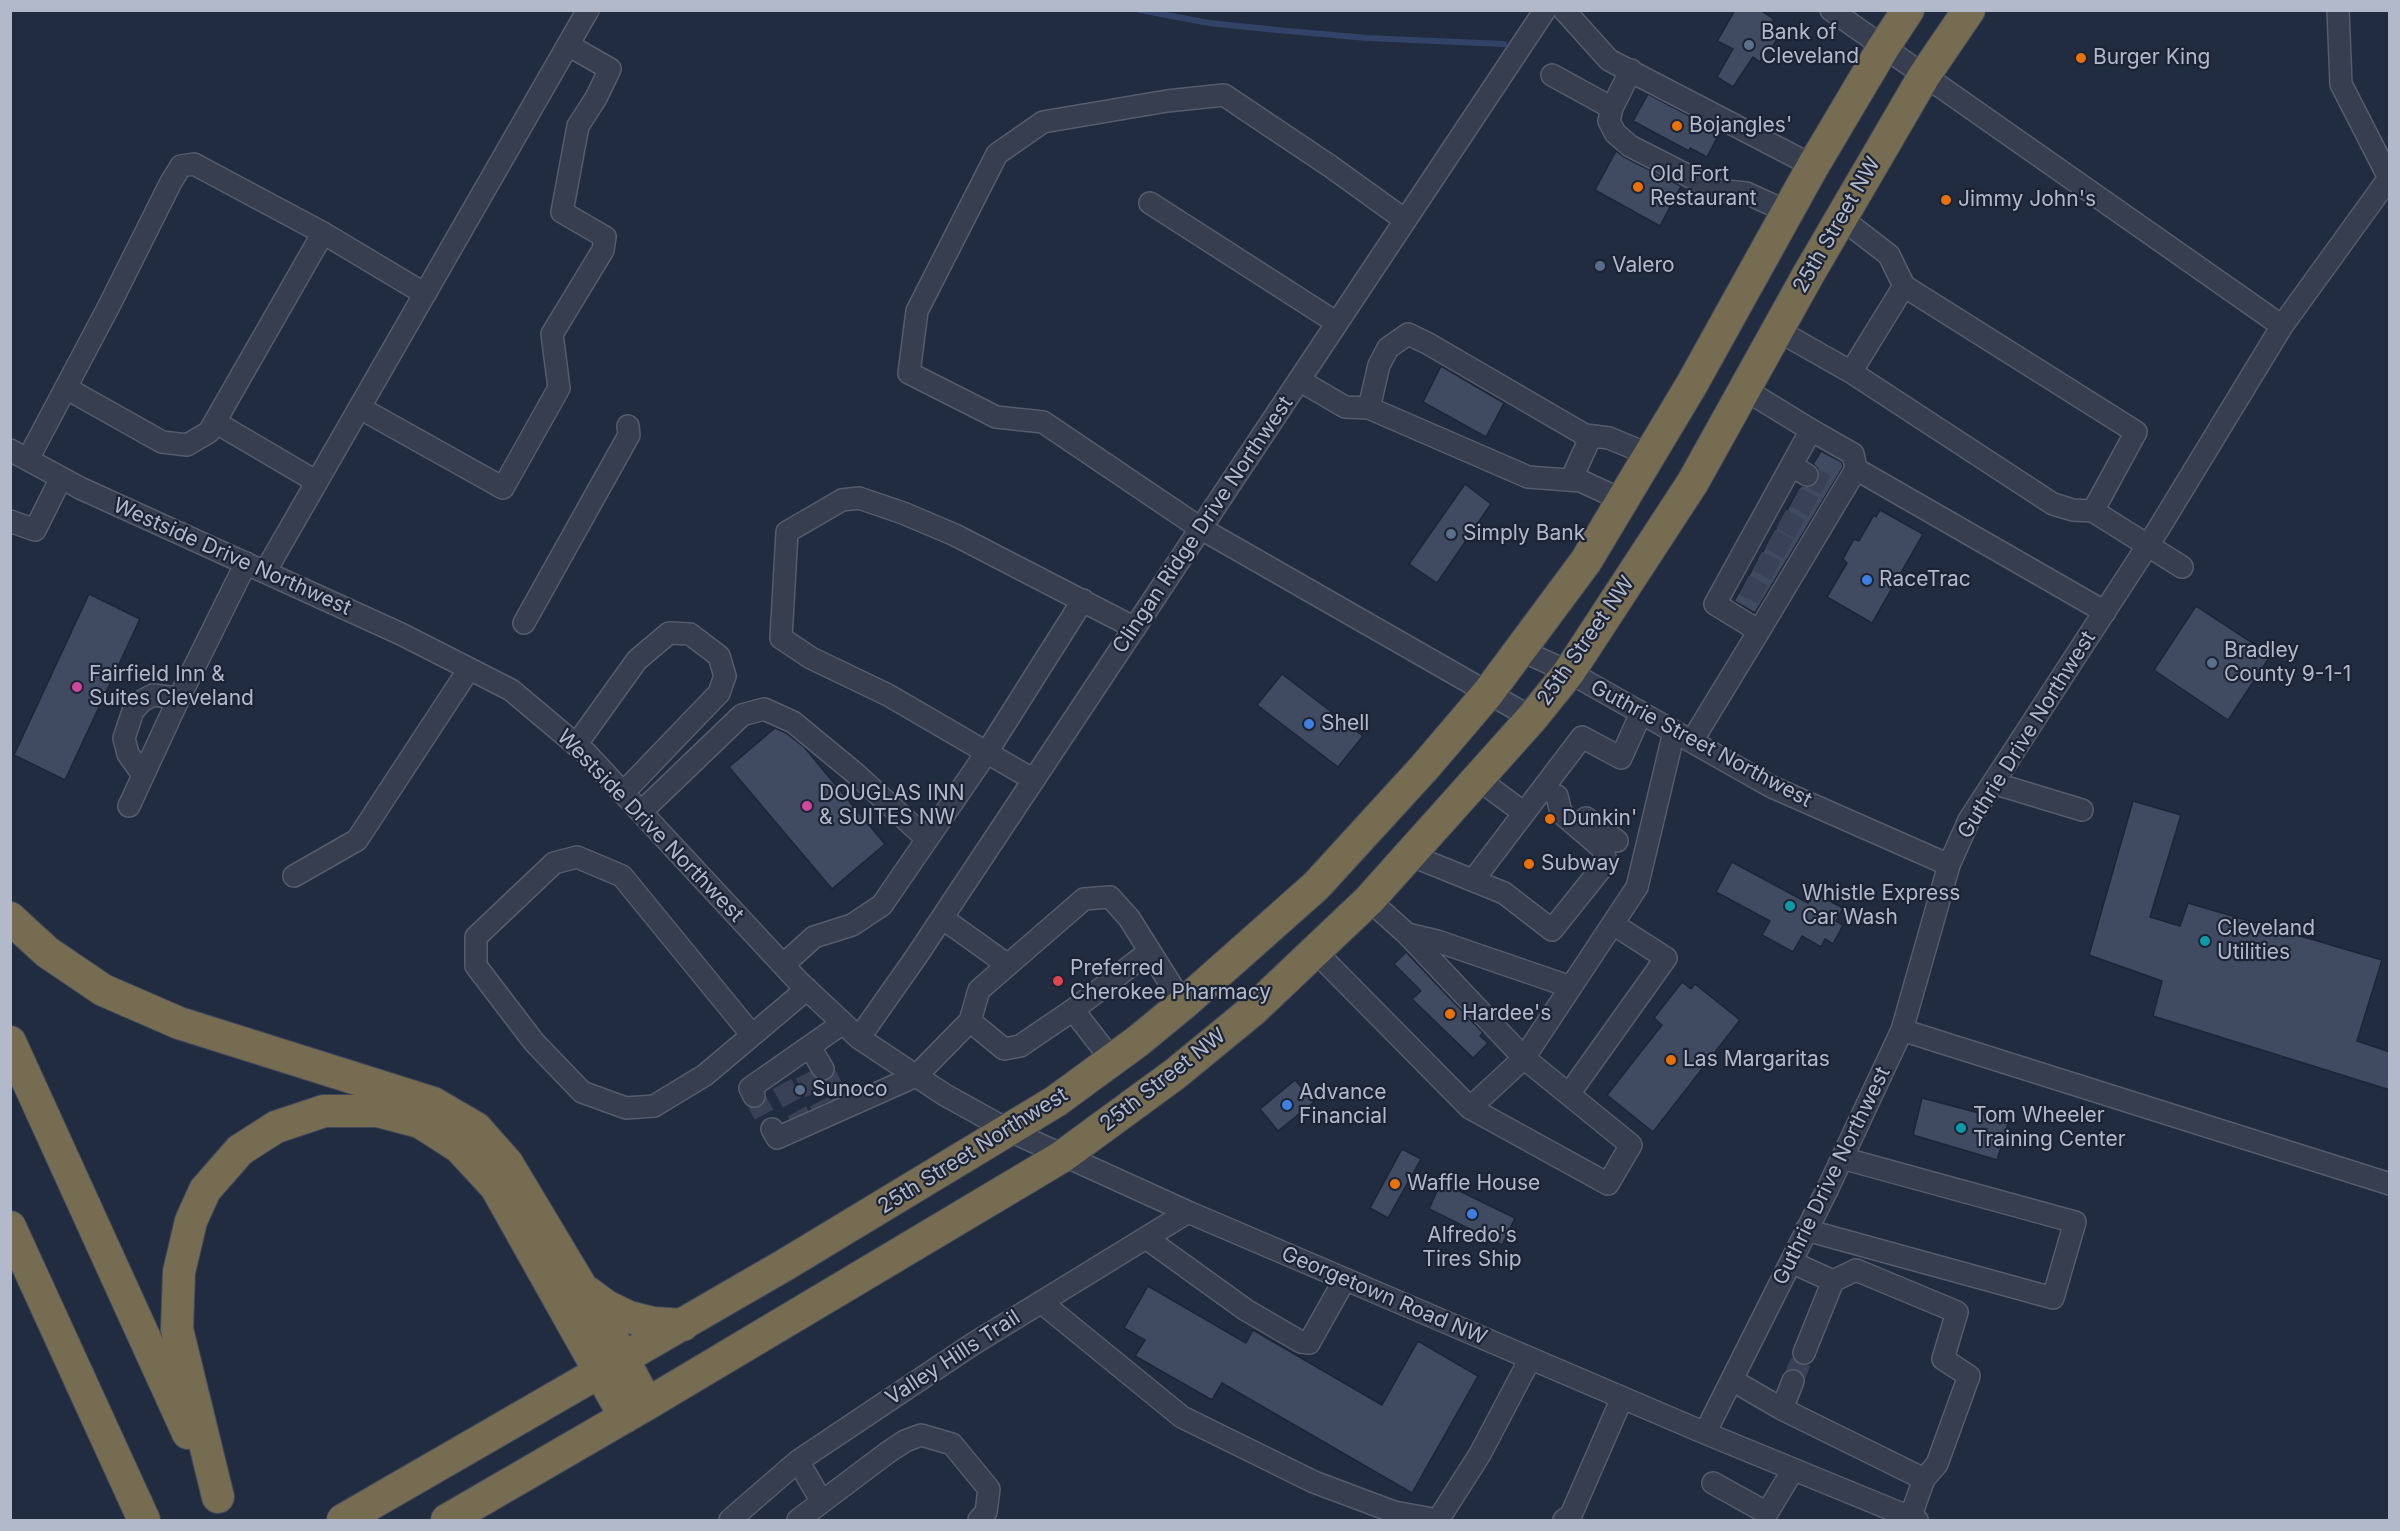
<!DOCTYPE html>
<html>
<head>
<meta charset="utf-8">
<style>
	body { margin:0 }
	#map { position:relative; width:2400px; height:1531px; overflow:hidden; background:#222c40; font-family:Inter,sans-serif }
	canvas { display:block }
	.frame { position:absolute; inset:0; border:12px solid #b2b9cb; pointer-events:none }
</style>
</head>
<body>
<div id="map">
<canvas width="2400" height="1531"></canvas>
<div class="frame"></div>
</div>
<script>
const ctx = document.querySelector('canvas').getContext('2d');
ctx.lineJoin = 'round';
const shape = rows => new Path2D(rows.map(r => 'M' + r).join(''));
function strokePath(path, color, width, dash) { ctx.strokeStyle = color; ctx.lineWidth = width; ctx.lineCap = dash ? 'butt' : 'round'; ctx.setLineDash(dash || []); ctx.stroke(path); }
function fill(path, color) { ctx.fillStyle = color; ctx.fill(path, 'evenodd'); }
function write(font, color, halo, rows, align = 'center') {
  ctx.font = font + ' Inter,sans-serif'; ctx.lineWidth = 4.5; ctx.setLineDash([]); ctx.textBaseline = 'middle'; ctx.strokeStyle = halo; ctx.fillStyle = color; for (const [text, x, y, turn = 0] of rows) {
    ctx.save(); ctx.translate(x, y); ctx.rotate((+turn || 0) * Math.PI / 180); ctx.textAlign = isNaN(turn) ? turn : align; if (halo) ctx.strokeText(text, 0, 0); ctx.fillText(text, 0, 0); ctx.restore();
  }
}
const stream = shape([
	[1140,10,1209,23,1277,30,1367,38,1504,44]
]);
const building = shape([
	[1735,10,1760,10,1774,19,1768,28,1779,35,1769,53,1767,51,1760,62,1753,57,1733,87,1717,77,1733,49,1717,41,1735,10],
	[1648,94,1720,132,1707,157,1690,148,1689,151,1633,121,1648,94],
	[1616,151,1624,157,1681,186,1660,226,1595,190,1616,151],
	[1441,366,1504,403,1486,437,1423,402,1441,366],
	[1821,451,1842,462,1843,467,1755,613,1734,601,1801,486,1813,486,1818,481,1818,469,1813,464,1821,451],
	[1465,484,1491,504,1437,583,1409,564,1465,484],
	[1880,510,1923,534,1872,623,1827,597,1847,563,1843,559,1854,539,1859,541,1874,515,1876,517,1880,510],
	[89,594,140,619,65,780,14,755,89,594],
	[2196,606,2271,655,2228,720,2154,670,2196,606],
	[1282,674,1363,736,1338,767,1257,705,1282,674],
	[775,728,786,733,804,747,885,844,832,889,729,767,775,728],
	[2133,801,2181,815,2150,917,2180,926,2188,903,2382,960,2357,1041,2390,1052,2390,1090,2153,1016,2162,981,2089,955,2133,801],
	[1732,862,1808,903,1813,892,1843,908,1836,921,1843,925,1833,944,1825,939,1821,947,1802,936,1793,952,1762,935,1770,921,1716,892,1732,862],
	[1406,952,1483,1033,1480,1036,1488,1043,1473,1058,1412,999,1421,991,1394,964,1406,952],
	[1682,982,1691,989,1695,984,1740,1020,1653,1132,1607,1095,1662,1025,1654,1018,1682,982],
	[1295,1080,1314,1102,1278,1131,1260,1109,1295,1080],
	[1922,1098,2009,1121,1997,1160,1913,1135,1922,1098],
	[1402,1149,1421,1159,1388,1218,1370,1208,1402,1149],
	[1441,1182,1515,1218,1502,1245,1429,1209,1441,1182],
	[1148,1286,1246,1343,1253,1330,1382,1405,1418,1341,1478,1376,1412,1493,1222,1383,1212,1400,1135,1356,1145,1340,1124,1328,1148,1286]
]);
const minorTunnel = shape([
	[1807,475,1831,488],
	[1795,497,1818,509],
	[1781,519,1805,532],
	[1770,539,1794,552],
	[1757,561,1782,574],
	[1744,585,1768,597],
	[823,1069,838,1098],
	[805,1074,821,1105],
	[782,1084,800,1117],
	[754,1096,772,1129],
	[1793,1381,1804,1353]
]);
const minor = shape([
	[1564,10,1609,60,1813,166],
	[1831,10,2282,326],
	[1631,70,1612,108,1609,121,1615,133,1630,146,1716,190,1746,193,1788,212],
	[1552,75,1612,108],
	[1150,203,1337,323],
	[1405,220,1330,166,1224,95,1167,101,1043,122,997,154,917,311,909,373,996,417,1043,422,1200,528,1532,718],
	[1777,330,1851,372,2053,504,2073,510,2093,511,2136,432,1904,286,1889,255,1841,218],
	[1851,372,1904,286],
	[1299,380,1345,407,1369,408,1528,477,1581,481,1622,500],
	[66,388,162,442,187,445,209,432,323,233],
	[1744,389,1811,430],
	[360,408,503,488,559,388,552,334,603,250,605,237,562,212,578,126,596,98,610,69,568,45],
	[1369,408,1379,365,1388,348,1408,334,1427,343,1585,435,1609,438,1650,455],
	[215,422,317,482],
	[10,450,80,488,401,634,511,690,586,753,798,981,859,1038,945,1095,1010,1131,1188,1212,1705,1433,1917,1520],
	[28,459,109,306,171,182,181,166,194,164,323,233,425,294],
	[1792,466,1807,475],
	[1856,469,2105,612],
	[1571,480,1591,436],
	[2093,511,2182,567],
	[10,521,35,530,61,478],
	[265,572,588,10],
	[524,623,629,435,628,426],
	[1520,650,1569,672,1772,787,1949,865],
	[1692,741,1759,631,1856,469,1853,454,1811,430,1715,604,1759,631],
	[576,745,637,660,669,633,690,634,719,656,725,676,719,693,623,793],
	[143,775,128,754,124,738,133,711,142,701,153,695,179,698],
	[1478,779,1524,813],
	[1034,780,888,695,811,658,781,638,787,532,842,500,859,498,903,513,955,535,1135,628],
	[1993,783,2082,810],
	[129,806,179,698,246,563],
	[641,812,742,715,764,709,793,722,856,774,927,839],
	[1586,818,1617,841],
	[1410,855,1504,893,1552,930,1600,870,1605,857,1602,848,1561,813,1557,796],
	[294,876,357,840,469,669],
	[1474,879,1582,737,1621,758,1641,713],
	[1369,900,1407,934,1437,941,1571,987],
	[942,918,1008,965],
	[1407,934,1524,1058,1637,887,1674,732],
	[1315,951,1470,1108,1608,1184,1631,1145,1524,1058,1470,1108],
	[783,965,814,937,852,925,882,905,987,752,1083,600],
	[1073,1010,1112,1060],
	[970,1021,1004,1049,1020,1046,1073,1010,1150,951],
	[1902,1030,2390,1184],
	[752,1035,622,876,577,857,554,863,476,937,476,966,534,1042,582,1092,626,1108,654,1106,705,1075,807,989],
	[859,1038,916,957,1545,10],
	[810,1047,823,1069],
	[1569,1094,1666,958,1613,924],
	[754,1096,750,1088,843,1023],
	[772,1129,777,1138,916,1076,970,1021,979,990,1084,899,1110,897,1129,918,1183,1004],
	[1806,1230,2053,1298,2075,1222,1842,1158],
	[1146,1238,1246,1310,1301,1342,1309,1343,1345,1279],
	[1791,1262,1833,1281],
	[1041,1302,1182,1417,1314,1482,1394,1512,1438,1520],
	[1804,1353,1833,1281,1856,1270,1957,1312,1943,1359,1969,1376,1937,1464,1924,1479],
	[1732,1380,1782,1409,1924,1479,1910,1518],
	[1782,1409,1793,1381],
	[1705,1433,1828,1188,1902,1030,1949,865,1969,820,2159,528,2282,326,2389,178,2341,84,2338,10],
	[798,1461,822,1502],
	[1713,1483,1767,1513,1793,1470],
	[730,1520,798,1461,973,1344,1188,1212],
	[798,1520,887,1453,905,1441,921,1435,952,1444,989,1489,986,1512,979,1520],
	[1438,1520,1480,1454,1530,1359],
	[1564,1520,1571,1515,1622,1398]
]);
const highway = shape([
	[10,918,47,952,103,990,179,1023,433,1103,476,1128,507,1163,613,1340,647,1404],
	[10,1042,188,1433],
	[10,1227,144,1520],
	[587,1292,606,1306,629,1317,653,1323,683,1325],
	[218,1497,177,1329,179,1272,191,1221,205,1190,240,1150,276,1127,324,1111,378,1111,420,1122,459,1147,496,1187,625,1417],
	[343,1520,783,1266,1056,1101,1138,1041,1183,1004,1316,886,1424,768,1488,693,1586,561,1692,384,1813,166,1883,48,1908,10],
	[447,1520,647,1404,1063,1156,1175,1074,1253,1010,1369,900,1532,718,1569,672,1693,482,1808,275,1924,76,1969,10]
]);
const markers = [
	[1749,45,6,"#5c6f8a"],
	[2081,58,6,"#e8710a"],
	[1677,126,6,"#e8710a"],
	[1638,187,6,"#e8710a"],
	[1946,200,6,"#e8710a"],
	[1600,266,6,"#5c6f8a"],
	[1451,534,6,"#5c6f8a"],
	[1867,580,6,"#3f7fe0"],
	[2212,663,6,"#5c6f8a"],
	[77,687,6,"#d1479c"],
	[1309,724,6,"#3f7fe0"],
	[807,806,6,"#d1479c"],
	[1550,819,6,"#e8710a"],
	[1529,864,6,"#e8710a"],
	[1790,906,6,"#0f9aa8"],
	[2205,941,6,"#0f9aa8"],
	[1058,981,6,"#e0444e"],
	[1450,1014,6,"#e8710a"],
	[1671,1060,6,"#e8710a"],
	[800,1090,6,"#5c6f8a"],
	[1287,1105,6,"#3f7fe0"],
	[1961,1128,6,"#0f9aa8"],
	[1395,1184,6,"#e8710a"],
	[1472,1214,6,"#3f7fe0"]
];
const poiNames = [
	["Bank of",1761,33],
	["Cleveland",1761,57],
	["Burger King",2093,58],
	["Bojangles'",1689,126],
	["Old Fort",1650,175],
	["Restaurant",1650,199],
	["Jimmy John's",1958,200],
	["Valero",1612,266],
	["Simply Bank",1463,534],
	["RaceTrac",1879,580],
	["Bradley",2224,651],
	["County 9-1-1",2224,675],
	["Fairfield Inn &",89,675],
	["Suites Cleveland",89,699],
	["Shell",1321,724],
	["DOUGLAS INN",819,794],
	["& SUITES NW",819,818],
	["Dunkin'",1562,819],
	["Subway",1541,864],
	["Whistle Express",1802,894],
	["Car Wash",1802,918],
	["Cleveland",2217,929],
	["Utilities",2217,953],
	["Preferred",1070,969],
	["Cherokee Pharmacy",1070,993],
	["Hardee's",1462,1014],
	["Las Margaritas",1683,1060],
	["Sunoco",812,1090],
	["Advance",1299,1093],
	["Financial",1299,1117],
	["Tom Wheeler",1973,1116],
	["Training Center",1973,1140],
	["Waffle House",1407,1184],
	["Alfredo's",1472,1236,"center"],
	["Tires Ship",1472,1260,"center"]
];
const streetNames = [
	["25th Street NW",1837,225,-60],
	["Clingan Ridge Drive Northwest",1203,525,-56],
	["Westside Drive Northwest",232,557,24],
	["25th Street NW",1586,641,-55],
	["Guthrie Drive Northwest",2027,735,-58],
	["Guthrie Street Northwest",1701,744,28],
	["Westside Drive Northwest",650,826,46],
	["25th Street NW",1163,1080,-38],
	["25th Street Northwest",973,1151,-32],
	["Guthrie Drive Northwest",1832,1176,-64],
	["Georgetown Road NW",1384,1296,23],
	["Valley Hills Trail",953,1358,-33]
];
strokePath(stream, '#324367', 6);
fill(building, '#404b62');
strokePath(building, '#1d2537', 1.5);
strokePath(minorTunnel, '#384155', 21, [21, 10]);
strokePath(minor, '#545c6e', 24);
strokePath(highway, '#41495b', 34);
strokePath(minor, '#363e50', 21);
strokePath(highway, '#766c52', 32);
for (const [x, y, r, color] of markers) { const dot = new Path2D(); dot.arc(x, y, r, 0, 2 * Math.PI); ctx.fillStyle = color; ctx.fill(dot); strokePath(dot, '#1b2335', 2); }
write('21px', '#b2b9cb', '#1b2335', poiNames, 'left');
write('21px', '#b2b9cb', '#1b2335', streetNames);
</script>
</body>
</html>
